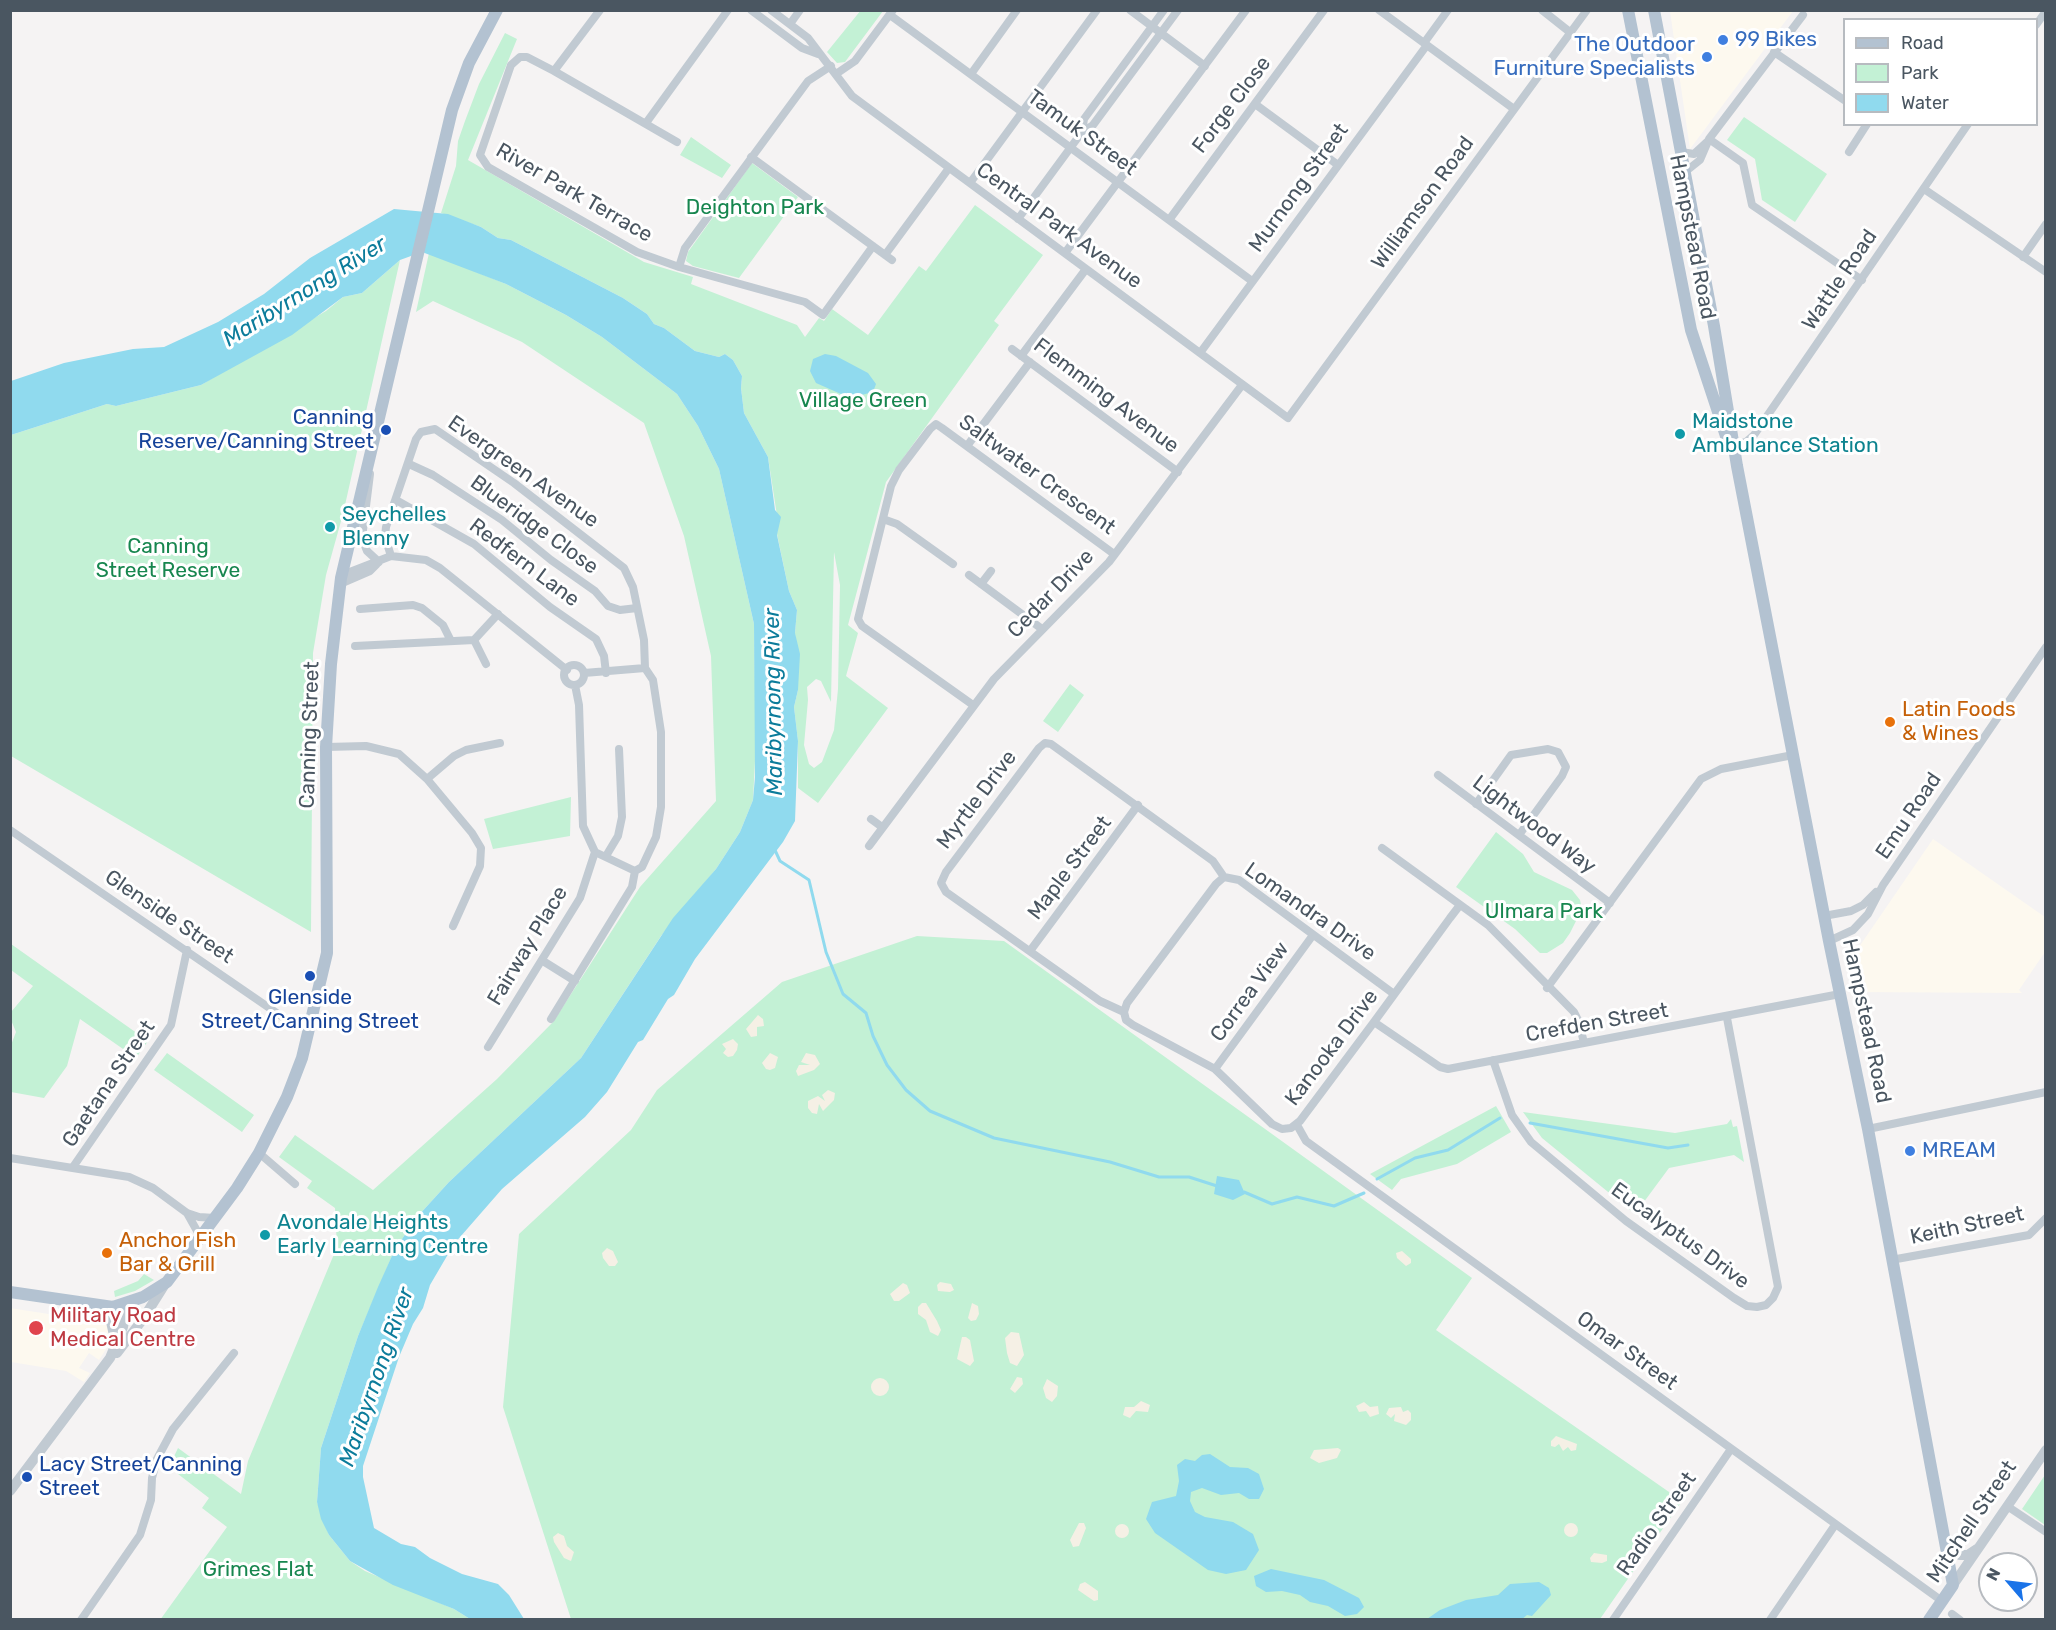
<!DOCTYPE html>
<html>
<head>
<meta charset="utf-8">
<style>
	body { margin:0 }
	#map { position:relative; width:2056px; height:1630px; overflow:hidden; background:#f5f3f3; font-family:Rubik,sans-serif }
	canvas { display:block }
	.frame { position:absolute; inset:0; border:12px solid #4a5661; pointer-events:none }
	.legend { position:absolute; left:1843px; top:18px; width:195px; height:108px; box-sizing:border-box; background:#fff; border:2px solid #b7bbc0; margin:0; padding:8px 10px; list-style:none; font-size:18px; color:#4a5661 }
	.legend li { display:flex; align-items:center; gap:12px; height:30px }
	.legend b { width:30px; border:2px solid #b7bbc0 }
	.north { position:absolute; left:1978px; top:1552px; width:60px; height:60px; box-sizing:border-box; background:#fff; border:2px solid #b7bbc0; border-radius:50%; rotate:298deg; font-size:16px; font-weight:700; line-height:24px; text-align:center; color:#4a5661 }
	.north::after { content:''; display:block; margin:auto; width:21px; height:27px; background:#1a73e8; clip-path:polygon(50% 0,100% 100%,50% 72%,0 100%) }
</style>
</head>
<body>
<div id="map">
<canvas width="2056" height="1630"></canvas>
<div class="frame"></div>
<ul class="legend">
<li><b style="height:8px;background:#b3c2d1"></b>Road</li>
<li><b style="height:16px;background:#c3f1d5"></b>Park</li>
<li><b style="height:16px;background:#90daee"></b>Water</li>
</ul>
<div class="north">N</div>
</div>
<script>
const ctx = document.querySelector('canvas').getContext('2d');
ctx.lineJoin = 'round';
function fill(path, color) { ctx.fillStyle = color; ctx.fill(path, 'evenodd'); }
const shape = rows => new Path2D(rows.map(r => 'M' + r).join(''));
function strokePath(path, color, width, dash) { ctx.strokeStyle = color; ctx.lineWidth = width; ctx.lineCap = dash ? 'butt' : 'round'; ctx.setLineDash(dash || []); ctx.stroke(path); }
function write(font, color, halo, rows, align = 'center') {
  ctx.font = font + ' Rubik,sans-serif'; ctx.lineWidth = 6; ctx.setLineDash([]); ctx.textBaseline = 'middle'; ctx.strokeStyle = halo; ctx.fillStyle = color; for (const [text, x, y, turn = 0] of rows) {
    ctx.save(); ctx.translate(x, y); ctx.rotate((+turn || 0) * Math.PI / 180); ctx.textAlign = isNaN(turn) ? turn : align; if (halo) ctx.strokeText(text, 0, 0); ctx.fillText(text, 0, 0); ctx.restore();
  }
}
const commercial = shape([
	[1670,11,1793,11,1690,149,1675,46],
	[1933,839,2045,917,2045,952,2019,990,2022,993,1854,992,1848,963],
	[10,1308,87,1320,88,1314,97,1316,108,1324,110,1343,99,1360,89,1353,79,1368,90,1373,84,1382,66,1371,11,1362]
]);
const green = shape([
	[861,10,883,11,845,62,837,63,827,52],
	[505,33,517,39,468,160,644,262,693,277,691,284,797,325,805,337,819,318,824,321,832,309,868,335,919,266,926,271,975,205,1043,255,994,321,999,325,886,482,848,625,858,633,846,676,888,708,818,803,798,788,798,741,794,707,798,690,795,633,797,610,789,591,777,534,778,522,768,457,744,413,741,388,742,376,733,360,725,354,719,357,695,351,664,328,654,324,647,314,623,298,511,240,498,238,481,227,441,213,456,166,458,141,465,121,479,84],
	[834,552,840,585,838,689,834,730,822,762,814,768,809,764,804,745,808,700,807,687,816,679,821,681,831,702],
	[1744,117,1827,174,1795,222,1762,200,1755,159,1727,140],
	[691,137,731,165,722,178,680,155],
	[752,163,798,197,739,278,693,266,686,261,688,252],
	[429,253,506,284,566,315,602,337,677,394,698,426,719,469,754,624,756,742,753,800,740,832,716,869,661,936,581,1058,449,1182,418,1216,395,1249,358,1336,321,1448,317,1502,329,1535,350,1561,365,1571,454,1609,470,1619,160,1620,227,1527,202,1508,209,1498,169,1467,178,1448,241,1494,248,1461,337,1247,335,1208,307,1188,312,1181,279,1157,295,1135,373,1190,497,1079,553,1022,640,887,716,801,711,656,684,536,644,423,522,342,433,301,416,312],
	[400,260,343,514,326,575,313,653,311,932,11,756,11,435,107,404,116,406,201,385,326,311,343,297,362,293],
	[1070,684,1084,695,1058,732,1043,721],
	[571,797,570,836,493,849,484,819],
	[1496,832,1523,854,1534,872,1572,890,1580,900,1582,909,1570,933,1563,943,1547,953,1540,953,1515,929,1456,887],
	[917,936,1004,941,1472,1278,1436,1330,1682,1501,1600,1619,571,1619,503,1407,519,1234,631,1130,657,1090,782,982],
	[11,944,148,1041,136,1058,80,1019,67,1066,44,1098,11,1092,11,1045,16,1032,11,1020,11,1012,33,986,11,970],
	[167,1053,254,1115,242,1132,154,1070],
	[1496,1106,1511,1132,1457,1164,1401,1179,1392,1190,1370,1174],
	[1523,1112,1675,1133,1727,1124,1731,1119,1733,1127,1737,1126,1744,1162,1734,1155,1669,1168,1635,1214,1542,1138],
	[144,1274,154,1280,135,1291,115,1297,114,1291,138,1281],
	[2045,1475,2045,1525,2022,1509]
]);
const sand = shape([
	[758,1015,763,1019,764,1026,757,1027,757,1036,751,1037,746,1029],
	[733,1039,738,1044,737,1050,733,1056,728,1057,723,1053,726,1049,722,1044],
	[770,1053,778,1057,775,1068,770,1070,766,1069,762,1063],
	[806,1053,815,1055,820,1064,814,1070,798,1076,796,1071,799,1065,810,1065,801,1062],
	[828,1090,835,1093,834,1100,823,1111,819,1104,817,1114,812,1113,808,1108,808,1101,818,1096,825,1101,822,1095],
	[607,1248,613,1251,618,1262,615,1266,609,1266,603,1258,602,1253],
	[1402,1251,1411,1259,1411,1263,1406,1266,1397,1258,1396,1253],
	[940,1282,951,1284,954,1290,950,1292,938,1291,937,1285],
	[903,1283,907,1285,910,1293,899,1301,894,1301,890,1294],
	[922,1303,926,1303,937,1321,941,1330,938,1336,930,1332,926,1320,918,1314,918,1307],
	[972,1303,978,1306,979,1314,976,1320,971,1321,968,1318],
	[1011,1332,1019,1333,1024,1355,1017,1366,1010,1363,1007,1353,1005,1338],
	[962,1337,966,1337,970,1340,974,1361,970,1366,957,1359],
	[1017,1377,1022,1378,1023,1384,1015,1393,1010,1389],
	'871 1387a9 9 0 1 1 18 0a9 9 0 1 1-18 0Z',
	[1047,1379,1058,1386,1057,1396,1052,1402,1046,1398,1043,1388],
	[1141,1401,1150,1405,1148,1412,1136,1411,1130,1418,1123,1415,1125,1407,1134,1407],
	[1364,1402,1370,1407,1378,1406,1379,1414,1370,1417,1366,1411,1359,1412,1356,1406],
	[1401,1407,1403,1412,1408,1410,1411,1413,1411,1420,1406,1425,1394,1421,1395,1414,1391,1418,1386,1414,1389,1408],
	[1556,1436,1577,1444,1576,1450,1571,1451,1568,1447,1563,1451,1559,1444,1555,1447,1551,1446,1551,1441],
	[1338,1448,1341,1450,1337,1458,1319,1463,1310,1458,1314,1450],
	'1564 1530a7 7 0 1 1 14 0a7 7 0 1 1-14 0Z',
	[1079,1523,1084,1523,1086,1528,1079,1546,1073,1547,1070,1540],
	'1115 1531a7 7 0 1 1 14 0a7 7 0 1 1-14 0Z',
	[558,1533,564,1536,567,1546,574,1552,571,1561,564,1558,554,1542,553,1537],
	[1594,1553,1607,1555,1607,1561,1602,1563,1591,1562,1590,1558],
	[1085,1582,1098,1591,1098,1600,1094,1601,1078,1590,1080,1584]
]);
const water = shape([
	[394,209,448,214,481,227,498,238,511,240,623,298,647,314,654,324,664,328,695,351,719,357,725,354,733,360,742,376,741,388,744,413,768,457,775,510,781,517,777,535,789,591,797,610,795,633,800,654,798,690,794,707,798,741,795,821,783,842,695,959,674,995,668,999,643,1040,638,1042,607,1092,585,1117,502,1189,454,1244,430,1285,423,1308,413,1324,399,1357,363,1466,363,1477,374,1528,401,1544,415,1547,430,1558,462,1574,498,1584,509,1595,524,1619,470,1619,454,1609,393,1585,350,1561,329,1535,321,1519,317,1502,321,1448,358,1336,378,1287,395,1249,418,1216,449,1182,581,1058,673,918,716,869,740,832,753,800,755,777,754,624,719,469,698,426,677,394,602,337,566,315,506,284,422,252,400,260,362,293,343,297,292,335,201,385,116,406,107,404,11,435,11,381,64,363,133,349,164,347,218,322,264,294,310,258],
	[825,354,836,356,868,373,876,384,873,392,850,398,816,383,810,371,813,359],
	[1217,1176,1239,1180,1245,1194,1233,1200,1214,1194],
	[1210,1454,1230,1467,1248,1468,1259,1474,1264,1489,1259,1499,1249,1499,1239,1493,1221,1495,1202,1488,1191,1492,1190,1501,1195,1512,1205,1517,1233,1522,1253,1534,1259,1550,1246,1570,1226,1574,1208,1570,1155,1533,1146,1519,1152,1502,1176,1496,1179,1481,1177,1465,1185,1459,1195,1461,1202,1455],
	[1271,1569,1324,1580,1359,1598,1364,1607,1357,1614,1345,1616,1328,1606,1310,1602,1300,1595,1282,1591,1266,1592,1256,1586,1254,1576],
	[1539,1582,1549,1588,1551,1595,1532,1616,1527,1615,1521,1620,1427,1619,1440,1610,1466,1600,1498,1595,1510,1584]
]);
const stream = shape([
	[774,848,780,861,809,880,826,952,843,994,866,1013,873,1036,887,1065,906,1090,930,1111,994,1138,1110,1162,1159,1177,1189,1177,1217,1186],
	[1530,1123,1668,1148,1688,1145],
	[1377,1179,1415,1158,1448,1150,1500,1118],
	[1244,1192,1272,1204,1297,1197,1334,1206,1364,1193]
]);
const minor = shape([
	[751,10,802,48,818,54],
	[771,10,808,38,852,96,1288,418,1587,10],
	[1130,10,1205,66],
	[1379,10,1514,109],
	[1542,10,1571,33],
	[890,15,1252,281],
	[790,24,800,10],
	[2036,25,2046,11],
	[1424,43,1448,10],
	[1774,52,1844,100],
	[554,71,600,10],
	[836,74,855,61,893,10],
	[971,74,1017,10],
	[1255,104,1338,165],
	[646,123,728,10],
	[1082,132,1084,119,1164,10],
	[1709,139,1743,163,1752,205,1862,280],
	[677,142,554,71,527,57,520,57,511,65,480,155,488,167,637,252,679,267,805,302,823,315,873,246],
	[1681,152,1694,154,1707,142],
	[1849,152,1867,124],
	[751,157,892,260],
	[1685,172,1700,160,1709,139,1803,15],
	[970,183,1097,10],
	[1924,189,2046,272],
	[1018,219,1082,132,1093,125,1178,10],
	[1169,220,1324,10],
	[1065,253,1246,10],
	[885,255,949,168],
	[2023,257,2046,224],
	[679,267,685,248,808,81,831,66],
	[1012,349,1178,472],
	[1200,353,1427,45],
	[1021,356,1086,269],
	[1734,445,1746,442,1754,435,1968,124],
	[967,446,1030,362],
	[409,464,433,475,502,520,551,560,595,591,608,606,620,610,637,608],
	[370,474,362,538,367,551,379,562],
	[396,500,474,544,550,607,596,639,604,656,606,673],
	[883,519,897,524,953,564],
	[391,556,385,537,386,527,416,439,421,432,435,429,514,483,624,568,633,587,644,640,645,668],
	[342,575,391,556,426,560,440,568,567,670],
	[969,575,1042,629],
	[340,584,370,571,377,564],
	[981,584,991,571],
	[360,609,413,605,422,608,443,625,451,641],
	[474,640,486,664],
	[355,646,474,640,498,614],
	'564 675a10 10 0 1 1 20 0a10 10 0 1 1-20 0Z',
	[584,673,645,668],
	[973,705,862,626,858,619,891,486,899,470,930,429,936,424,942,428,1114,554],
	[326,747,366,746,399,754,427,779,472,833,481,848,480,866,453,926],
	[1438,775,1610,903],
	[427,779,454,756,466,750,500,743],
	[1476,804,1511,755,1548,749,1558,752,1566,767,1562,776,1519,835],
	[871,819,882,827],
	[10,830,284,1018,298,1025,311,1027],
	[869,846,994,679,1109,562,1242,385],
	[1382,848,1488,925,1574,1012,1579,1022,1584,1043],
	[595,852,635,871,642,867,656,837,661,807,661,732,653,680,645,668],
	[606,856,618,836,622,817,619,749],
	[1824,916,1851,911,1863,905,1876,892],
	[1829,941,1853,930,1868,914,1883,885,2046,647],
	[1030,951,1138,805],
	[543,961,575,981],
	[1547,988,1701,779,1721,769,1793,755],
	[1394,994,1239,880,1224,877,1216,884,1127,1003,1124,1012,1126,1020,1133,1025,1215,1069,1272,1124,1282,1129,1291,1128,1300,1121,1374,1022,1450,918,1460,905],
	[1124,1012,1100,1001,946,892,941,883,946,872,1039,748,1045,743,1051,744,1213,861,1224,877],
	[551,1019,632,887,635,871],
	[1374,1022,1440,1067,1448,1069,1840,994],
	[488,1047,580,898,595,852,583,826,579,705,575,685],
	[1493,1060,1512,1115,1531,1142,1626,1221,1734,1298,1747,1306,1757,1307,1766,1305,1773,1298,1778,1287,1727,1018],
	[1215,1069,1313,935],
	[1297,1125,1306,1141,1942,1601],
	[1868,1129,2046,1092],
	[259,1153,295,1184],
	[10,1158,129,1177,153,1188,187,1213,199,1217,215,1218],
	[73,1167,171,1025,187,950],
	[187,1213,201,1238],
	[1891,1260,2029,1235,2046,1218],
	[2007,1506,2046,1532],
	[1952,1614,1960,1620],
	[81,1620,140,1535,151,1500,152,1478,157,1459,173,1429,234,1353],
	[1613,1620,1731,1449],
	[1770,1620,1835,1525]
]);
const tertiary = shape([
	[90,1305,111,1322,116,1344],
	[117,1353,143,1319,165,1284],
	[10,1491,110,1358,123,1327,127,1304],
	[1945,1539,1960,1555,1968,1555,1977,1549],
	[1953,1585,2046,1450]
]);
const primary = shape([
	[1628,10,1691,330,1726,436],
	[1654,10,1714,326,1737,466,1829,941,1868,1129,1953,1585,1929,1620],
	[10,1292,113,1307,143,1297,167,1282,237,1188,259,1153,287,1097,302,1058,327,953,326,747,331,664,341,578,452,110,469,63,497,10]
]);
const markers = [
	[1723,40,6,"#3f7fe0"],
	[1707,57,6,"#3f7fe0"],
	[386,430,6,"#1a4fb4"],
	[1680,434,6,"#0f9aa8"],
	[330,527,6,"#0f9aa8"],
	[1890,722,6,"#e8710a"],
	[310,976,6,"#1a4fb4"],
	[1910,1151,6,"#3f7fe0"],
	[265,1235,6,"#0f9aa8"],
	[107,1253,6,"#e8710a"],
	[36,1328,8,"#e0444e"],
	[27,1477,6,"#1a4fb4"]
];
const shopNames = [
	["99 Bikes",1735,40],
	["The Outdoor",1695,45,"right"],
	["Furniture Specialists",1695,69,"right"],
	["MREAM",1922,1151]
];
const streetNames = [
	["Forge Close",1232,105,-53],
	["Tamuk Street",1082,133,36],
	["Murnong Street",1299,188,-54],
	["River Park Terrace",574,193,30],
	["Williamson Road",1423,203,-54],
	["Central Park Avenue",1059,226,36],
	["Hampstead Road",1692,237,79],
	["Wattle Road",1840,280,-56],
	["Flemming Avenue",1106,396,37],
	["Evergreen Avenue",523,472,35],
	["Saltwater Crescent",1037,475,36],
	["Blueridge Close",534,525,36],
	["Redfern Lane",524,563,37],
	["Cedar Drive",1051,594,-46],
	["Canning Street",310,735,-88],
	["Myrtle Drive",977,800,-53],
	["Emu Road",1909,816,-56],
	["Lightwood Way",1534,825,37],
	["Maple Street",1070,868,-53],
	["Lomandra Drive",1310,912,35],
	["Glenside Street",169,917,34],
	["Fairway Place",528,946,-59],
	["Correa View",1250,992,-54],
	["Hampstead Road",1866,1021,78],
	["Crefden Street",1597,1023,-10],
	["Kanooka Drive",1332,1048,-53],
	["Gaetana Street",109,1084,-56],
	["Keith Street",1967,1226,-12],
	["Eucalyptus Drive",1680,1236,36],
	["Omar Street",1627,1351,36],
	["Mitchell Street",1972,1522,-56],
	["Radio Street",1657,1524,-55]
];
const parkNames = [
	["Deighton Park",755,208],
	["Village Green",863,401],
	["Canning",168,547],
	["Street Reserve",168,571],
	["Ulmara Park",1544,912],
	["Grimes Flat",258,1570]
];
const transitNames = [
	["Canning",374,418],
	["Reserve/Canning Street",374,442],
	["Glenside",310,998,"center"],
	["Street/Canning Street",310,1022,"center"],
	["Lacy Street/Canning",39,1465,"left"],
	["Street",39,1489,"left"]
];
const cultureNames = [
	["Maidstone",1692,422],
	["Ambulance Station",1692,446],
	["Seychelles",342,515],
	["Blenny",342,539],
	["Avondale Heights",277,1223],
	["Early Learning Centre",277,1247]
];
const foodNames = [
	["Latin Foods",1902,710],
	["& Wines",1902,734],
	["Anchor Fish",119,1241],
	["Bar & Grill",119,1265]
];
const healthNames = [
	["Military Road",50,1316],
	["Medical Centre",50,1340]
];
const waterNames = [
	["Maribyrnong River",305,292,-32],
	["Maribyrnong River",774,702,-91],
	["Maribyrnong River",377,1377,-71]
];
fill(commercial, '#fdf9ef');
fill(green, '#c3f1d5');
fill(sand, '#f5f0e5');
fill(water, '#90daee');
strokePath(stream, '#90daee', 3);
strokePath(minor, '#c1cad2', 8);
strokePath(tertiary, '#c1cad2', 10);
strokePath(primary, '#b3c2d1', 12);
for (const [x, y, r, color] of markers) { const dot = new Path2D(); dot.arc(x, y, r, 0, 2 * Math.PI); ctx.fillStyle = color; ctx.fill(dot); strokePath(dot, '#fff', 2); }
write('21px', '#366cbe', '#fff', shopNames, 'left');
write('21px', '#4a5661', '#fff', streetNames);
write('21px', '#17864f', '#fff', parkNames);
write('21px', '#164399', '#fff', transitNames, 'right');
write('21px', '#0d838f', '#fff', cultureNames, 'left');
write('21px', '#c56008', '#fff', foodNames, 'left');
write('21px', '#be3a42', '#fff', healthNames, 'left');
write('italic 22px', '#0c7c9b', '#fff', waterNames);
</script>
</body>
</html>
